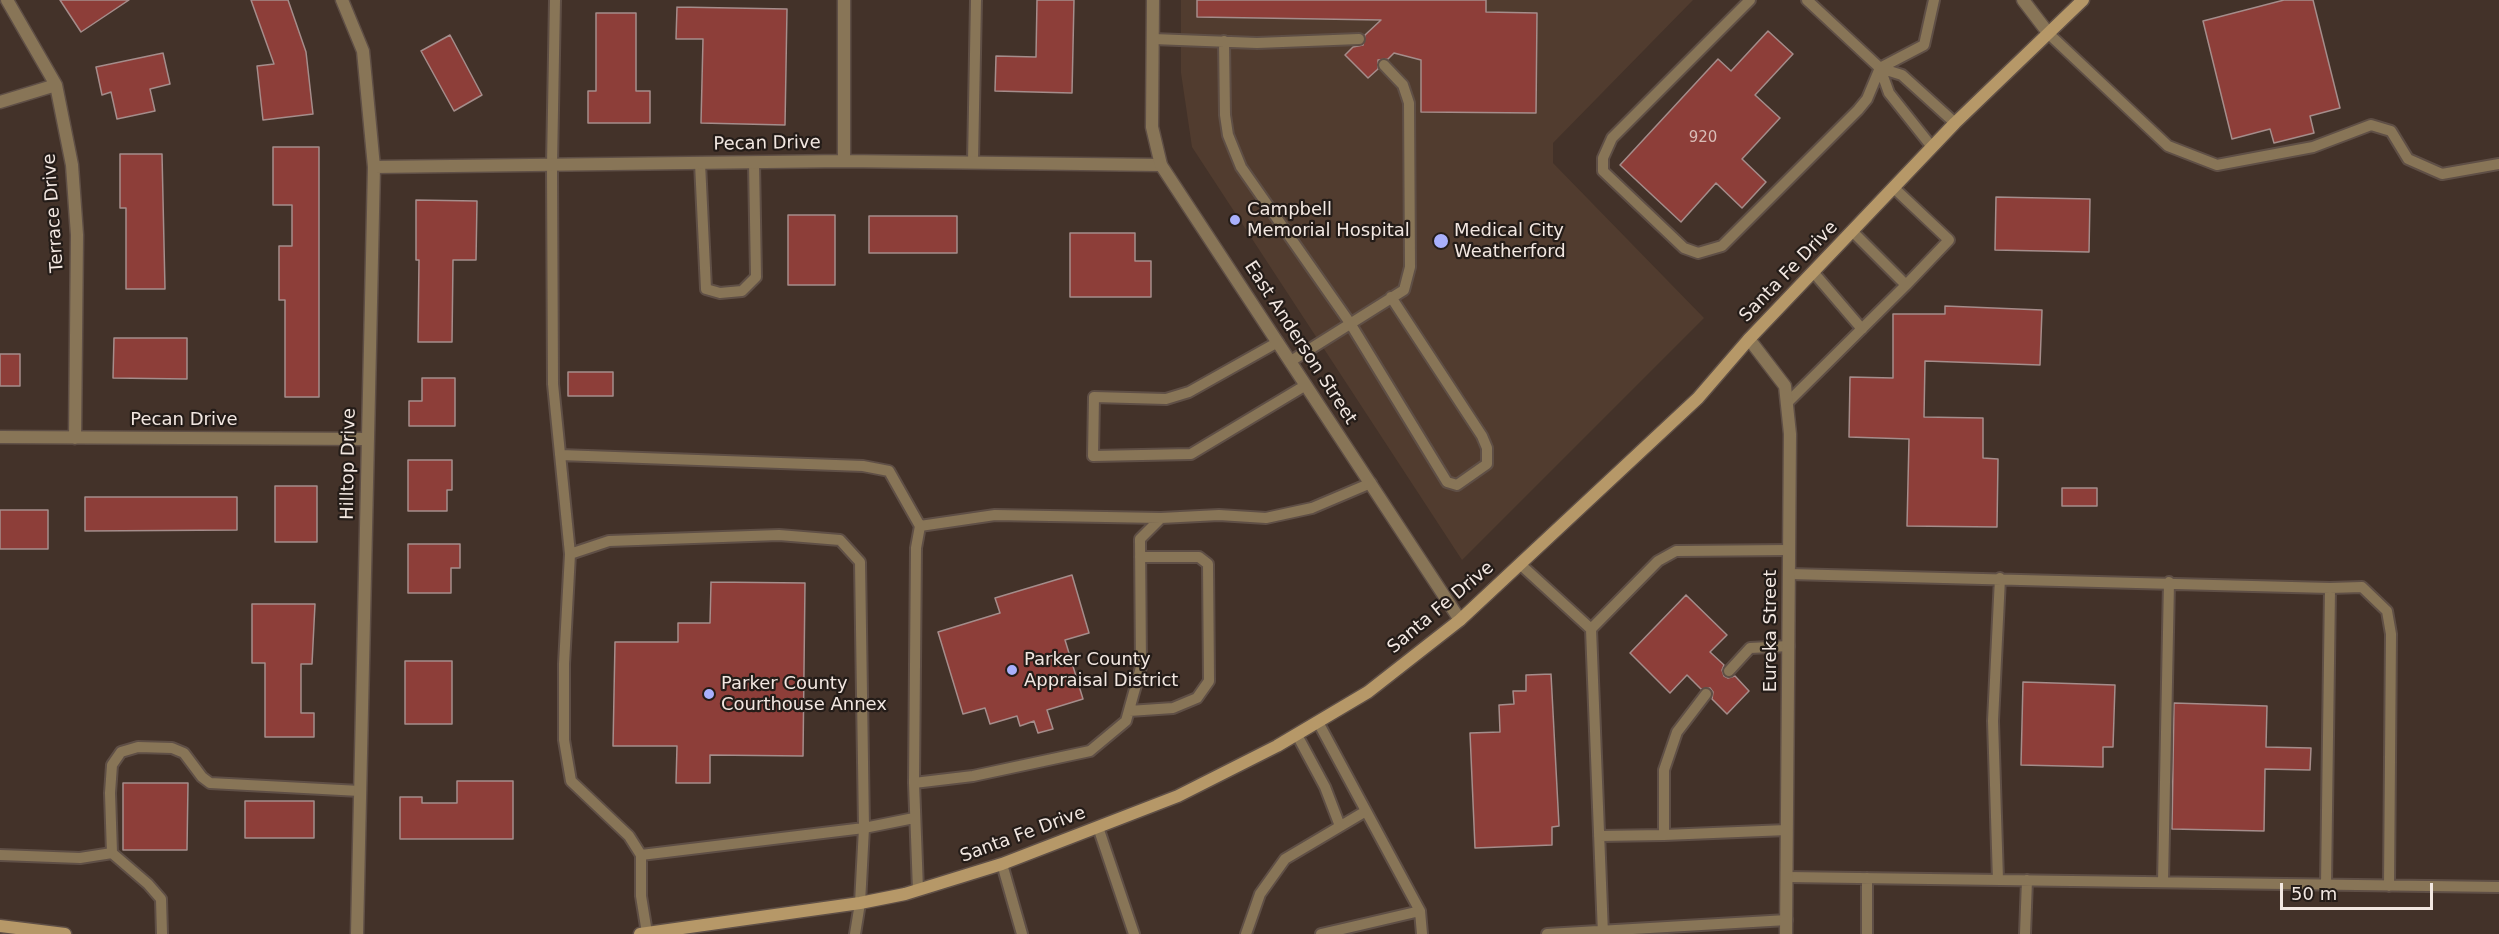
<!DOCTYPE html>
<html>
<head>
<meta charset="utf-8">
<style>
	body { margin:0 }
	#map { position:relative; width:2499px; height:934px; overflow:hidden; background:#433229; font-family:"DejaVu Sans",sans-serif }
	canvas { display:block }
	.scale { position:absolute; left:2280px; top:883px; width:153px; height:27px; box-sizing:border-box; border:3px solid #f2e7e1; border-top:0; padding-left:8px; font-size:18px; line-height:21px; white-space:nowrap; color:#f2e7e1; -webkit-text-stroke:4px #241c18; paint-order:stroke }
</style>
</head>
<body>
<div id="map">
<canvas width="2499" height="934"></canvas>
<div class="scale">50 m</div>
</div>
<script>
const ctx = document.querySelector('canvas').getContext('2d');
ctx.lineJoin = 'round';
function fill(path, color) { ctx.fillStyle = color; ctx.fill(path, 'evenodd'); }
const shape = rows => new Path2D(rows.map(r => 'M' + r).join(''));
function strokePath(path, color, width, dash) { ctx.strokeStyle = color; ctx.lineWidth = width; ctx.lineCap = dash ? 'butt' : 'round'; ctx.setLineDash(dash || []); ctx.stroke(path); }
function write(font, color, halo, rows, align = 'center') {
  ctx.font = font + ' "DejaVu Sans",sans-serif'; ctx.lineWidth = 4.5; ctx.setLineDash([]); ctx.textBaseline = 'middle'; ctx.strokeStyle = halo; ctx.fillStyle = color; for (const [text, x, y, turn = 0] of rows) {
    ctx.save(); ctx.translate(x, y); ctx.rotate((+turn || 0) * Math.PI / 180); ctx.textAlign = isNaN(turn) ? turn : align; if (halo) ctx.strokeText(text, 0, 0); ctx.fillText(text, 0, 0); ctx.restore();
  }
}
const built = shape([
	[1181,0,1693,0,1553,143,1553,163,1704,318,1462,560,1192,147,1181,73]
]);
const building = shape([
	[60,0,129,0,81,32,60,0],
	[251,0,288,0,306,52,313,114,263,120,257,66,274,64,251,0],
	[1037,0,1074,0,1072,93,995,91,996,56,1036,57,1037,0],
	[1197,0,1486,0,1486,12,1537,13,1536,113,1421,112,1421,60,1394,53,1388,59,1378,60,1378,69,1368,78,1345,55,1353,47,1363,45,1365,35,1381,20,1197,17,1197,0],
	[2284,0,2313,0,2340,108,2310,116,2314,133,2274,143,2270,129,2232,139,2203,21,2284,0],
	[677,7,787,9,785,125,701,123,703,39,676,39,677,7],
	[596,13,636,13,636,91,650,91,650,123,588,123,588,91,596,91,596,13],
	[1768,31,1793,54,1755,95,1780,118,1742,159,1766,182,1742,208,1716,183,1681,222,1620,165,1718,59,1731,71,1768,31],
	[450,35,482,95,454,111,421,51,450,35],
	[163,53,170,84,150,89,155,111,117,119,111,92,102,95,96,67,163,53],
	[273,147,319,147,319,397,285,397,285,300,279,300,279,246,292,246,292,205,273,205,273,147],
	[120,154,162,154,165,289,126,289,126,208,120,208,120,154],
	[1996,197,2090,199,2089,252,1995,250,1996,197],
	[416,200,477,201,476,260,453,260,452,342,418,342,419,260,416,260,416,200],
	[788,215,835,215,835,285,788,285,788,215],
	[869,216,957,216,957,253,869,253,869,216],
	[1070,233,1135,233,1135,261,1151,261,1151,297,1070,297,1070,233],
	[1945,306,2042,310,2040,365,1925,361,1924,417,1983,418,1983,458,1998,459,1997,527,1907,526,1909,439,1849,437,1850,377,1893,378,1893,314,1945,314,1945,306],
	[114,338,187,338,187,379,113,378,114,338],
	[0,354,20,354,20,386,0,386,0,354],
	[568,372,613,372,613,396,568,396,568,372],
	[422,378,455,378,455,426,409,426,409,401,422,401,422,378],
	[408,460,452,460,452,490,447,490,447,511,408,511,408,460],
	[275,486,317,486,317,542,275,542,275,486],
	[2062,488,2097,488,2097,506,2062,506,2062,488],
	[85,497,237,497,237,530,85,531,85,497],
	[0,510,48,510,48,549,0,549,0,510],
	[408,544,460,544,460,568,451,568,451,593,408,593,408,544],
	[1072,575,1089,633,1065,640,1083,699,1047,710,1053,729,1038,733,1034,721,1020,726,1017,716,990,724,985,708,963,714,938,632,1000,613,995,598,1072,575],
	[711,582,805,583,803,756,710,755,710,783,676,783,677,746,613,746,615,642,678,642,678,623,710,623,711,582],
	[1686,595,1727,635,1710,652,1724,665,1722,670,1724,676,1728,678,1735,676,1749,691,1727,714,1712,699,1713,692,1710,688,1701,689,1687,675,1670,693,1630,653,1686,595],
	[252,604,315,604,312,664,301,664,301,713,314,713,314,737,265,737,265,663,252,663,252,604],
	[405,661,452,661,452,724,405,724,405,661],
	[1551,674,1559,826,1552,827,1552,845,1475,848,1470,733,1500,732,1499,705,1514,704,1513,691,1526,691,1526,675,1551,674],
	[2023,682,2115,685,2113,747,2103,747,2103,767,2021,765,2023,682],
	[2174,703,2267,706,2266,747,2311,748,2310,770,2265,769,2264,831,2172,829,2174,703],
	[457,781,513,781,513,839,400,839,400,797,422,797,422,803,457,803,457,781],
	[123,783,188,783,187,850,123,850,123,783],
	[245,801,314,801,314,838,245,838,245,801]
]);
const service = shape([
	[555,0,552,165,553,384,570,554],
	[1750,0,1612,138,1603,158,1603,171,1684,248,1698,253,1722,246,1858,110,1867,99,1880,68,1924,45,1934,0],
	[1807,0,1880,68,1902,75,1955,123],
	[2049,34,2168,146,2217,165,2313,147,2371,125,2391,131,2408,159,2442,174,2499,164],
	[1153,39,1257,43,1359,39],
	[1224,41,1225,115,1228,135,1241,167,1350,323,1447,482,1457,485,1487,464,1487,448,1482,436,1391,297],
	[1880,68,1889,93,1932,147],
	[973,162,976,0],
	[700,163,706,289,720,293,742,291,756,277,754,162],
	[1852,231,1906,285,1949,240,1894,188],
	[1814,273,1862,329],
	[1278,342,1189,392,1166,399,1094,397,1093,456,1191,454,1306,385],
	[1291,361,1404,290,1410,267,1409,103,1403,85,1384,65],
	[1787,403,1906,285],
	[560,455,863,466,889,471,920,526],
	[1520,564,1591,629],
	[1789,574,2330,588,2362,587,2387,611,2391,634,2389,886],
	[1729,671,1750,648,1789,646],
	[1129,711,1173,708,1197,698,1209,681,1208,564,1199,557,1140,557],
	[1318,722,1420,911,1422,934],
	[1297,735,1325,787,1340,826],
	[914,783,916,548,920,526,995,515,1161,518],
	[1098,827,1134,934],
	[1664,835,1787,830],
	[1599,836,1664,835,1664,770,1677,732,1706,694],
	[0,855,80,858,112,853],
	[641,855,864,828,914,818],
	[1002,864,1022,934],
	[1787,877,2499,887],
	[1867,878,1867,934],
	[1998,880,1993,721,2000,578],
	[2163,882,2169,582],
	[2326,885,2330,588],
	[918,890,914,783,973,776,1090,751,1126,721,1141,667,1140,539,1161,518,1219,515,1266,518,1312,508,1371,483],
	[647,933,641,896,641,855,629,836,571,781,564,740,564,664,570,554,609,541,779,535,840,540,860,562,864,828,860,903,855,934],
	[162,934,161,899,148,884,112,853,110,793,112,765,121,752,138,747,172,748,184,753,202,777,210,783,360,791],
	[1246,934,1260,894,1285,859,1366,811],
	[1321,934,1420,911],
	[1547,934,1787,920],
	[1603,934,1591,629,1658,561,1676,551,1789,550],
	[2025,934,2027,880]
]);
const minor = shape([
	[7,0,56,85,72,165,77,235,75,438],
	[342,0,363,51,374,167,357,934],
	[2023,0,2049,34],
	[0,102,56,85],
	[844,161,844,0],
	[374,167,844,161,1161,165],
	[1749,339,1785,386,1790,434,1786,934],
	[0,437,367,439]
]);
const tertiary = shape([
	[1153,0,1152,127,1161,165,1460,620]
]);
const secondary = shape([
	[0,926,65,934],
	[640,934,860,903,905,894,1002,864,1178,796,1277,746,1368,692,1460,620,1698,398,1749,339,1955,123,2083,0]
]);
const markers = [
	[1235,220,6,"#a9b0fc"],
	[1441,241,8,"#a9b0fc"],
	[1012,670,6,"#a9b0fc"],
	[709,694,6,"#a9b0fc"]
];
const numberNames = [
	["920",1703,138]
];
const streetNames = [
	["Pecan Drive",767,144,-1],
	["Terrace Drive",54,213,-94],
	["Santa Fe Drive",1789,272,-46],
	["East Anderson Street",1300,343,57],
	["Pecan Drive",184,420],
	["Hilltop Drive",349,464,-89],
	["Santa Fe Drive",1441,608,-40],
	["Eureka Street",1771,631,-90],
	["Santa Fe Drive",1023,835,-20]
];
const poiNames = [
	["Campbell",1247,210],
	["Memorial Hospital",1247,231],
	["Medical City",1454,231],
	["Weatherford",1454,252],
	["Parker County",1024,660],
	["Appraisal District",1024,681],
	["Parker County",721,684],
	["Courthouse Annex",721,705]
];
fill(built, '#513c2f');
fill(building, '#8d3e39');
strokePath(building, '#a58d8b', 1.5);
strokePath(service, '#5f4f46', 14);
strokePath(minor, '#5f4f46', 15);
strokePath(tertiary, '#5f4f46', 15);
strokePath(secondary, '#5f4f46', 15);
strokePath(service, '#887557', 10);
strokePath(minor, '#887557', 12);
strokePath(tertiary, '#887557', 12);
strokePath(secondary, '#b69868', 12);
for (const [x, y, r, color] of markers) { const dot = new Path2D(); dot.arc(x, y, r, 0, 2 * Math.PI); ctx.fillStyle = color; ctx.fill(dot); strokePath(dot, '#241c18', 2); }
write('15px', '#d9bdb7', null, numberNames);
write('18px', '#f2e7e1', '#241c18', streetNames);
write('18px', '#f2e7e1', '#241c18', poiNames, 'left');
</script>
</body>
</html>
